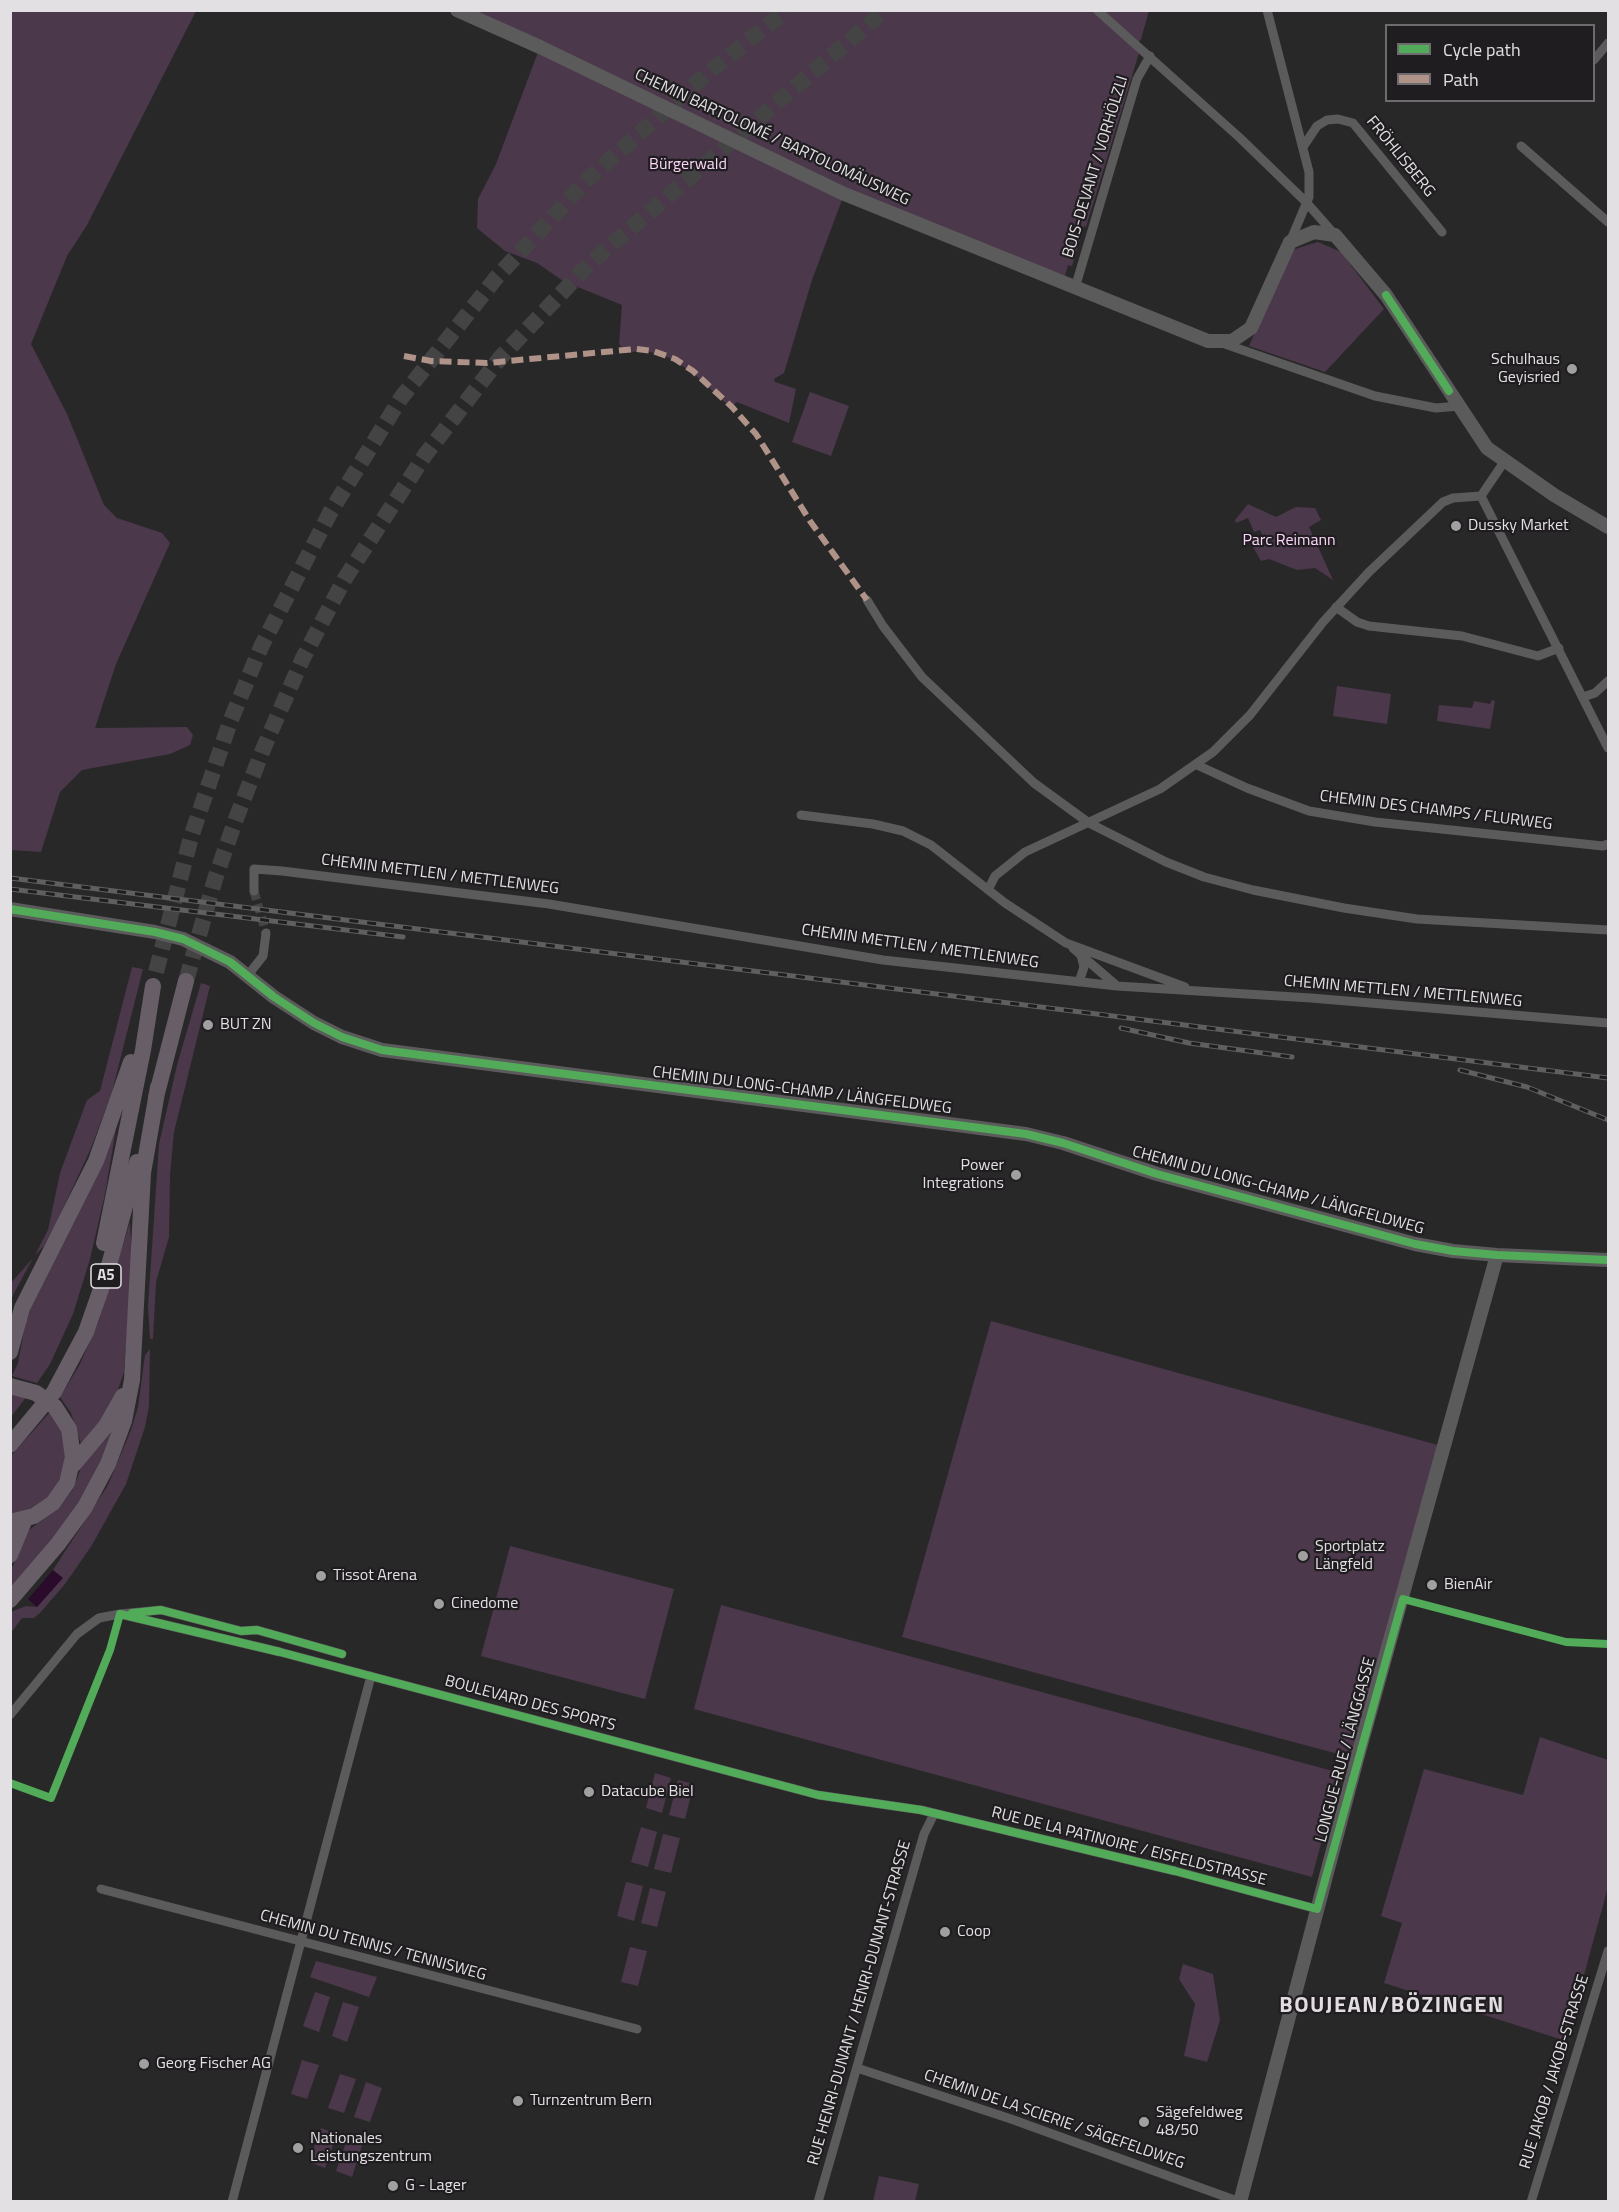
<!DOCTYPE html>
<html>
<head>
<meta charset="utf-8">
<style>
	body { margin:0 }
	#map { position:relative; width:1619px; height:2212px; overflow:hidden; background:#292829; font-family:"Titillium Web",sans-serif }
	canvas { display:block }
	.frame { position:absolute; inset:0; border:12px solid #e2e0e2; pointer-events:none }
	.legend { position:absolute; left:1385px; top:24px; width:210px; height:78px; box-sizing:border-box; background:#201d20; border:2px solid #6e6b6e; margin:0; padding:8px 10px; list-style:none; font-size:18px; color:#e2e0e2 }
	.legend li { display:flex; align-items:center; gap:12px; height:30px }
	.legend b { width:30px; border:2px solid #6e6b6e }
</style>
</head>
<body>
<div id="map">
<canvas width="1619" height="2212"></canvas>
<div class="frame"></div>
<ul class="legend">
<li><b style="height:8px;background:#51ab58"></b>Cycle path</li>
<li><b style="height:8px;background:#af9288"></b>Path</li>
</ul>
</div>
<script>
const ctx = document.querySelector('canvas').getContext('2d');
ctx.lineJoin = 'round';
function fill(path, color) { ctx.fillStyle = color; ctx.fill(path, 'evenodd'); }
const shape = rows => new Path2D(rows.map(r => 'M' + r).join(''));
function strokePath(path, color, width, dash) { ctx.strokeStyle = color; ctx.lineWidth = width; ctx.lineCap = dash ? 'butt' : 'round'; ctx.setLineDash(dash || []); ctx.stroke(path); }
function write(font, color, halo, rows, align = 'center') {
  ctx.font = font + ' "Titillium Web",sans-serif'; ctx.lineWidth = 4.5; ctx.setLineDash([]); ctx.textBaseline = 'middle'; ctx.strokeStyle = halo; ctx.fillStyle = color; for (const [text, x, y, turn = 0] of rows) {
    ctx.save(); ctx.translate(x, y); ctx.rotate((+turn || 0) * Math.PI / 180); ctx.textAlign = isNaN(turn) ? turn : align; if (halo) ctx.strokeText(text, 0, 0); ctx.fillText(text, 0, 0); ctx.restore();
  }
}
const green = shape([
	[10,11,196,11,87,225,67,256,31,344,67,414,104,505,117,518,162,533,170,543,116,664,95,728,187,727,193,735,190,745,170,754,82,770,60,792,41,852,10,850],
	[457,11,1149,11,1141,39,1134,48,1139,53,1086,227,1084,226,1072,266,1068,265,1064,279,842,200,812,280,784,373,774,379,775,382,796,389,789,423,737,402,730,407,692,372,670,358,647,351,630,352,628,347,622,347,619,344,622,305,563,281,537,263,505,251,477,228,478,199,496,164,540,47],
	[1318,242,1341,252,1384,309,1325,372,1249,346,1288,258,1295,249],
	[810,392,849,406,831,456,792,442],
	[1248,504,1276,517,1296,507,1315,508,1321,520,1309,527,1333,580,1315,568,1297,570,1269,559,1261,561,1253,547,1265,541,1260,530,1254,532,1248,518,1236,523,1235,520],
	[1337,686,1391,694,1387,724,1333,716],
	[1492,700,1495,701,1490,729,1437,721,1439,705,1472,708,1474,701,1490,704],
	[132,967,143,969,112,1092,91,1148,57,1222,44,1246,35,1255,48,1230,60,1173,87,1100,100,1091],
	[201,983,210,986,174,1132,170,1175,169,1237,156,1282,153,1339,150,1339,148,1306,159,1144,177,1065],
	[117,1123,105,1194,90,1259,73,1314,50,1364,37,1383,12,1376,18,1363,27,1315],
	[130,1222,132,1261,124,1372,112,1407,81,1444,71,1413,60,1397,79,1366,98,1323],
	[33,1258,13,1295,11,1302,11,1283],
	[991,1321,1445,1447,1357,1759,902,1637],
	[150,1349,149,1406,145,1427,126,1484,92,1545,65,1584,40,1613,34,1618,22,1618,11,1633,11,1612,26,1606,37,1607,62,1578,53,1570,108,1485,131,1430,138,1407,145,1355],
	[11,1393,27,1396,11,1417],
	[50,1412,60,1425,67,1460,55,1491,37,1507,11,1516,10,1457],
	[115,1429,88,1493,11,1594,11,1570,29,1530,60,1507,73,1489,82,1465],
	[510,1546,674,1589,645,1699,481,1656],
	[721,1605,1340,1773,1312,1877,694,1709],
	[1540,1737,1608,1760,1608,1887,1566,2041,1384,1983,1402,1923,1381,1916,1424,1769,1523,1795],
	[655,1773,671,1778,662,1813,646,1808],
	[678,1780,694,1784,685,1819,669,1815],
	[641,1827,657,1832,648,1867,631,1862],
	[663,1834,680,1838,671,1873,654,1869],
	[626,1882,643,1886,634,1921,617,1916],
	[650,1888,666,1892,657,1927,641,1923],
	[630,1947,647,1951,638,1986,621,1982],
	[316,1961,377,1977,369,1997,310,1977],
	[1183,1964,1213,1974,1220,2020,1207,2062,1184,2056,1195,2004,1179,1979],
	[315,1992,330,1997,319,2032,303,2026],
	[343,2002,359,2007,347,2042,332,2036],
	[302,2060,319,2065,307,2099,291,2094],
	[340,2074,356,2079,344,2113,328,2108],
	[366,2082,382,2088,370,2122,354,2117],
	[321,2128,337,2134,325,2168,309,2162],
	[348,2137,363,2142,352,2177,336,2171],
	[879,2176,919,2184,915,2201,873,2201]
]);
const water = shape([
	[53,1570,63,1578,37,1607,28,1599]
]);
const streetTunnel = shape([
	[254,891,266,933]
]);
const highwayTunnel = shape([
	[156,972,191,837,230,722,261,647,331,511,401,398,496,278,586,181,710,71,787,10],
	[186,981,215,879,237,816,264,747,303,658,344,580,425,455,500,358,590,263,885,10]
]);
const street = shape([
	[1097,10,1240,138,1306,202,1335,235],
	[1267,10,1309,172,1309,197,1290,242],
	[1594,60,1608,43],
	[1521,146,1608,222],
	[1303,147,1317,126,1327,120,1338,119,1353,123,1442,232],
	[1075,288,1137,79,1150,56],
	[1222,343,1375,396,1436,408,1459,406],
	[1481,496,1608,748],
	[867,600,883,626,922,677,1034,783,1089,823,1166,862,1204,877,1253,890,1344,908,1417,919,1608,930],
	[1336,607,1357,622,1369,626,1462,636,1538,656,1559,648],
	[1583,697,1595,693,1608,681],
	[1197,765,1247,788,1309,811,1375,822,1603,846,1608,844],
	[801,815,873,824,903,831,931,845,1005,903,1066,943,1185,987],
	[988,890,995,876,1025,852,1160,789,1213,752,1250,715,1323,622,1369,572,1443,502,1453,498,1481,496,1504,462],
	[254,891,254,869,282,871,549,904,883,960,1117,986,1311,998,1608,1023],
	[1073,948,1081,955,1084,967,1079,982],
	[1081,955,1117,986],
	[248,975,263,956,266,933],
	[120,1614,280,1652,818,1795,921,1810,1175,1871,1317,1909],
	[10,1715,77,1634,99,1618,120,1614,161,1610,241,1631,257,1630,342,1654],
	[101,1889,637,2029],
	[857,2068,1011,2119,1240,2202],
	[232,2202,371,1676],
	[818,2202,924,1834,934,1814],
	[1531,2202,1608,1951]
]);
const secondary = shape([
	[457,10,540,47,842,193,1208,341,1232,341,1251,328,1290,242,1314,232,1335,235,1386,295,1487,448,1554,495,1608,527],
	[10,909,155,932,183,939,230,962,274,997,314,1023,342,1037,382,1050,1026,1134,1063,1143,1157,1174,1415,1244,1453,1251,1497,1255,1608,1260],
	[1240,2202,1357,1759,1497,1255]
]);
const highway = shape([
	[156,1097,186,981],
	[104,1243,143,1050,153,986],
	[10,1352,22,1308,96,1161,131,1062],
	[10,1386,36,1393,55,1407,69,1429,73,1457,67,1483,53,1503,34,1516,10,1522],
	[10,1445,54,1392,86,1332,108,1269,137,1162],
	[73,1465,106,1426,123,1396],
	[10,1555,25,1519],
	[10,1600,58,1544,85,1507,108,1464,124,1421,132,1380,143,1173,158,1087]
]);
const rail = shape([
	[10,878,1608,1078],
	[10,889,403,937],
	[1121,1028,1189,1043,1292,1057],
	[1460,1070,1527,1087,1608,1120]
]);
const quiet = shape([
	[404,356,431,361,487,363,636,349,653,351,675,359,693,371,732,407,756,434,810,521,867,600]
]);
const cycleway = shape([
	[1386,295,1449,391],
	[10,909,155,932,183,939,230,962,274,997,314,1023,342,1037,382,1050,1026,1134,1063,1143,1157,1174,1415,1244,1453,1251,1497,1255,1608,1260],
	[132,1613,161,1610,241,1631,257,1630,342,1654],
	[120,1614,280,1652,818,1795,921,1810,1175,1871,1317,1909,1403,1599,1566,1642,1608,1644],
	[10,1783,51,1798,110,1650,120,1614]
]);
const markers = [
	[1572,369,6,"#a1a0a1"],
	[1456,526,6,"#a1a0a1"],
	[208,1025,6,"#a1a0a1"],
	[1016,1175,6,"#a1a0a1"],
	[1303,1556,6,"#a1a0a1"],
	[321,1576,6,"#a1a0a1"],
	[1432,1585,6,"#a1a0a1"],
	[439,1604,6,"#a1a0a1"],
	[589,1792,6,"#a1a0a1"],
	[945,1932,6,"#a1a0a1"],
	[144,2064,6,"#a1a0a1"],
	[518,2101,6,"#a1a0a1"],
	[1144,2122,6,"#a1a0a1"],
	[298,2148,6,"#a1a0a1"],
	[393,2186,6,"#a1a0a1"]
];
const shields = [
	[106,1276,30]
];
const shieldNames = [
	["A5",106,1276]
];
const streetNames = [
	["CHEMIN BARTOLOMÉ / BARTOLOMÄUSWEG",772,138,25],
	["FRÖHLISBERG",1400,157,51],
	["BOIS-DEVANT / VORHÖLZLI",1096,167,-73],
	["CHEMIN DES CHAMPS / FLURWEG",1436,811,7],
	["CHEMIN METTLEN / METTLENWEG",440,875,7],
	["CHEMIN METTLEN / METTLENWEG",920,947,8],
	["CHEMIN METTLEN / METTLENWEG",1403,992,5],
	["CHEMIN DU LONG-CHAMP / LÄNGFELDWEG",802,1091,7],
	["CHEMIN DU LONG-CHAMP / LÄNGFELDWEG",1278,1191,15],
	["BOULEVARD DES SPORTS",530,1704,15],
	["LONGUE-RUE / LÄNGGASSE",1346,1750,-75],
	["RUE DE LA PATINOIRE / EISFELDSTRASSE",1129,1847,14],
	["CHEMIN DU TENNIS / TENNISWEG",373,1946,15],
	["RUE HENRI-DUNANT / HENRI-DUNANT-STRASSE",860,2003,-74],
	["RUE JAKOB / JAKOB-STRASSE",1555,2072,-73],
	["CHEMIN DE LA SCIERIE / SÄGEFELDWEG",1054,2120,19]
];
const parkNames = [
	["Bürgerwald",688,165],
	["Parc Reimann",1289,541]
];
const poiNames = [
	["Schulhaus",1560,360,"right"],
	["Geyisried",1560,378,"right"],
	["Dussky Market",1468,526],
	["BUT ZN",220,1025],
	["Power",1004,1166,"right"],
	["Integrations",1004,1184,"right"],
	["Sportplatz",1315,1547],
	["Längfeld",1315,1565],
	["Tissot Arena",333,1576],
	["BienAir",1444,1585],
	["Cinedome",451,1604],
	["Datacube Biel",601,1792],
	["Coop",957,1932],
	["Georg Fischer AG",156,2064],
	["Turnzentrum Bern",530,2101],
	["Sägefeldweg",1156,2113],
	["48/50",1156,2131],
	["Nationales",310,2139],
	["Leistungszentrum",310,2157],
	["G - Lager",405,2186]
];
const districtNames = [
	["BOUJEAN/BÖZINGEN",1392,2007]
];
fill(green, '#4b384b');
fill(water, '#2b0b2b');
strokePath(streetTunnel, '#454445', 9, [9, 4.5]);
strokePath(highwayTunnel, '#454445', 16, [16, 8]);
strokePath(street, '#5c5b5c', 9);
strokePath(secondary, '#5c5b5c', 14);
strokePath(highway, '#685e68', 16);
strokePath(rail, '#605f60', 5);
strokePath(rail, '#201d20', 3, [9]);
strokePath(quiet, '#af9288', 6, [12, 6]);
strokePath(cycleway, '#51ab58', 8);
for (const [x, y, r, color] of markers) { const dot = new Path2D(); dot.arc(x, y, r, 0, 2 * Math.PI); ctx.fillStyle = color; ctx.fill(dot); strokePath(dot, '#201d20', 2); }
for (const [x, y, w] of shields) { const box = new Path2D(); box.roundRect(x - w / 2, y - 12, w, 24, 4.5); ctx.fillStyle = '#201d20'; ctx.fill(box); strokePath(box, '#e2e0e2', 1.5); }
write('bold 15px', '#e2e0e2', null, shieldNames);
write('16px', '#e2e0e2', '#201d20', streetNames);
write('16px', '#fcd5f9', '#201d20', parkNames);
write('16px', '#e2e0e2', '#201d20', poiNames, 'left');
ctx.letterSpacing = '1.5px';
write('bold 22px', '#e1dde1', '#201d20', districtNames);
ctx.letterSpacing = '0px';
</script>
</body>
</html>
